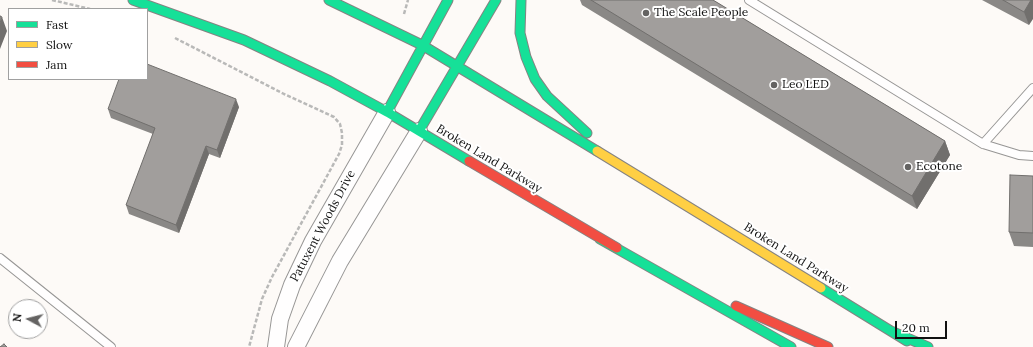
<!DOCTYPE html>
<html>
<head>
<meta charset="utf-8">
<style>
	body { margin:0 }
	#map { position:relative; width:1033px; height:347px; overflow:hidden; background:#fdfaf7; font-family:Lora,serif }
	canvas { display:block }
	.legend { position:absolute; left:8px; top:8px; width:140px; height:72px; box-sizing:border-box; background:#fff; border:1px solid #a0a0a0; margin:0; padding:5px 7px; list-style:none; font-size:12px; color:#111 }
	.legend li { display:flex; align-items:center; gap:8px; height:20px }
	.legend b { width:20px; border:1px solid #a0a0a0 }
	.north { position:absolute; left:8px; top:299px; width:40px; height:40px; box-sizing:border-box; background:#fff; border:1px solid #a0a0a0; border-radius:50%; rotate:277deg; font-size:11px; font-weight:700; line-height:16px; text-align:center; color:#111 }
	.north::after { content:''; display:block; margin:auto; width:14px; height:18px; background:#646362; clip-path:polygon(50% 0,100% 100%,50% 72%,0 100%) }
	.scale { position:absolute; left:895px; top:321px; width:52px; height:18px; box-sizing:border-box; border:2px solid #111; border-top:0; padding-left:5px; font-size:12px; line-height:14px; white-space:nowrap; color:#111; -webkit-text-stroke:3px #fff; paint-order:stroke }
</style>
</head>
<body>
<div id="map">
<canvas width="1033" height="347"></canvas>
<ul class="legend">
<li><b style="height:5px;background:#16e098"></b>Fast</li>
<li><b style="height:5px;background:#ffcf43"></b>Slow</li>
<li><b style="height:5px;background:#f24e42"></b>Jam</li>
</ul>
<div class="north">N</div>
<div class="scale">20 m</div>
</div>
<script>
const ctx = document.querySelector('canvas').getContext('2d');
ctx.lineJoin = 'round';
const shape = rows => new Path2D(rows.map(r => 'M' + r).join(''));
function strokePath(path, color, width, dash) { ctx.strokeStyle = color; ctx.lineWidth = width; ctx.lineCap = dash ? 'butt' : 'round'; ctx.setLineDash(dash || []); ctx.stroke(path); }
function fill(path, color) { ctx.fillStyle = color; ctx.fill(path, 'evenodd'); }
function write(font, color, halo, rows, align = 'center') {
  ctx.font = font + ' Lora,serif'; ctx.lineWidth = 4; ctx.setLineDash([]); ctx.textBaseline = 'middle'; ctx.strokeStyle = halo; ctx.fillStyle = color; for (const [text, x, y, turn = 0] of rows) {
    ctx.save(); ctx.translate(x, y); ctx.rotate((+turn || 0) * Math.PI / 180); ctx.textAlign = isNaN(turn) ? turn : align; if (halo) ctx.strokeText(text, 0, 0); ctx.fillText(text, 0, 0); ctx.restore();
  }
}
const path = shape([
	[52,0,90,9],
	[404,14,408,0],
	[175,38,284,94,334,117,340,124,342,133,342,145,339,154,272,277,262,299,249,347]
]);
const lane = shape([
	[749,0,983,144,1019,155,1033,156],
	[983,144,1033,88],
	[0,258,111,347]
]);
const street = shape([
	[276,347,280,319,292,285,313,241,387,112],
	[296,347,340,261,419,131]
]);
const fast = shape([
	[133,0,244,40,330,81,387,112,469,161],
	[329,0,422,45,597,151],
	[521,0,520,33,526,57,535,79,547,96,587,133],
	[387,112,448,0],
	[419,131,496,0],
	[600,239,791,347],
	[821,288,907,341],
	[891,331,928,347]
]);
const slow = shape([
	[597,151,821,288]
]);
const jam = shape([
	[469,161,617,248],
	[736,306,828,347]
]);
const wall = shape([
	[580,0,713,0,945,141,950,155,917,209,582,5],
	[982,0,1033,0,1029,25],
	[239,107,220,158,209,154,179,233,129,214,126,205,153,134,111,118,108,109],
	[1033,176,1033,247,1014,246,1009,232]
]);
const shadedWall = shape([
	[1031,0,1033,0,1033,19,1029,25,1024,12],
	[2,17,7,31,0,49,0,23],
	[236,99,239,107,220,158,217,150],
	[945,141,950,155,917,209,912,196],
	[206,146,209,154,179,233,176,225]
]);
const building = shape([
	[591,0,713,0,945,141,912,196,591,0],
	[1003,0,1031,0,1024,12,1003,0],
	[0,16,2,17,0,23,0,16],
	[147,64,236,99,217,150,206,146,176,225,126,205,155,128,108,109,119,79,147,79,147,64],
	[1010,175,1033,176,1033,233,1009,232,1010,175],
	[4,344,7,347,0,347,4,344]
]);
const markers = [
	[646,13,4,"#646362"],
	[774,85,4,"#646362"],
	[908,167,4,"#646362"]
];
const poiNames = [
	["The Scale People",654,13],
	["Leo LED",782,85],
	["Ecotone",916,167]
];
const streetNames = [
	["Broken Land Parkway",489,159,31],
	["Patuxent Woods Drive",323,226,-62],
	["Broken Land Parkway",796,258,32]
];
strokePath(lane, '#979695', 10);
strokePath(street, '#979695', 18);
strokePath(fast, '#858382', 11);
strokePath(slow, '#858382', 11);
strokePath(jam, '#858382', 11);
strokePath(path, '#b9b9b8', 2.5, [4, 2]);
strokePath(lane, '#fffefe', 8);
strokePath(street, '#fffefe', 16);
strokePath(fast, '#16e098', 9);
strokePath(slow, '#ffcf43', 9);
strokePath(jam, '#f24e42', 9);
fill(wall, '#8a8886');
fill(shadedWall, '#716f6d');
fill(building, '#a19e9c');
strokePath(building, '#716f6d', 1);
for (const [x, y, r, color] of markers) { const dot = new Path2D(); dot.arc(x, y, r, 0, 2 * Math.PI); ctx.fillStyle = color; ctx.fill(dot); strokePath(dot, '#fff', 1.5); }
write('12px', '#111', '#fff', poiNames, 'left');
write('12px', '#111', '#fff', streetNames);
</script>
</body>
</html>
